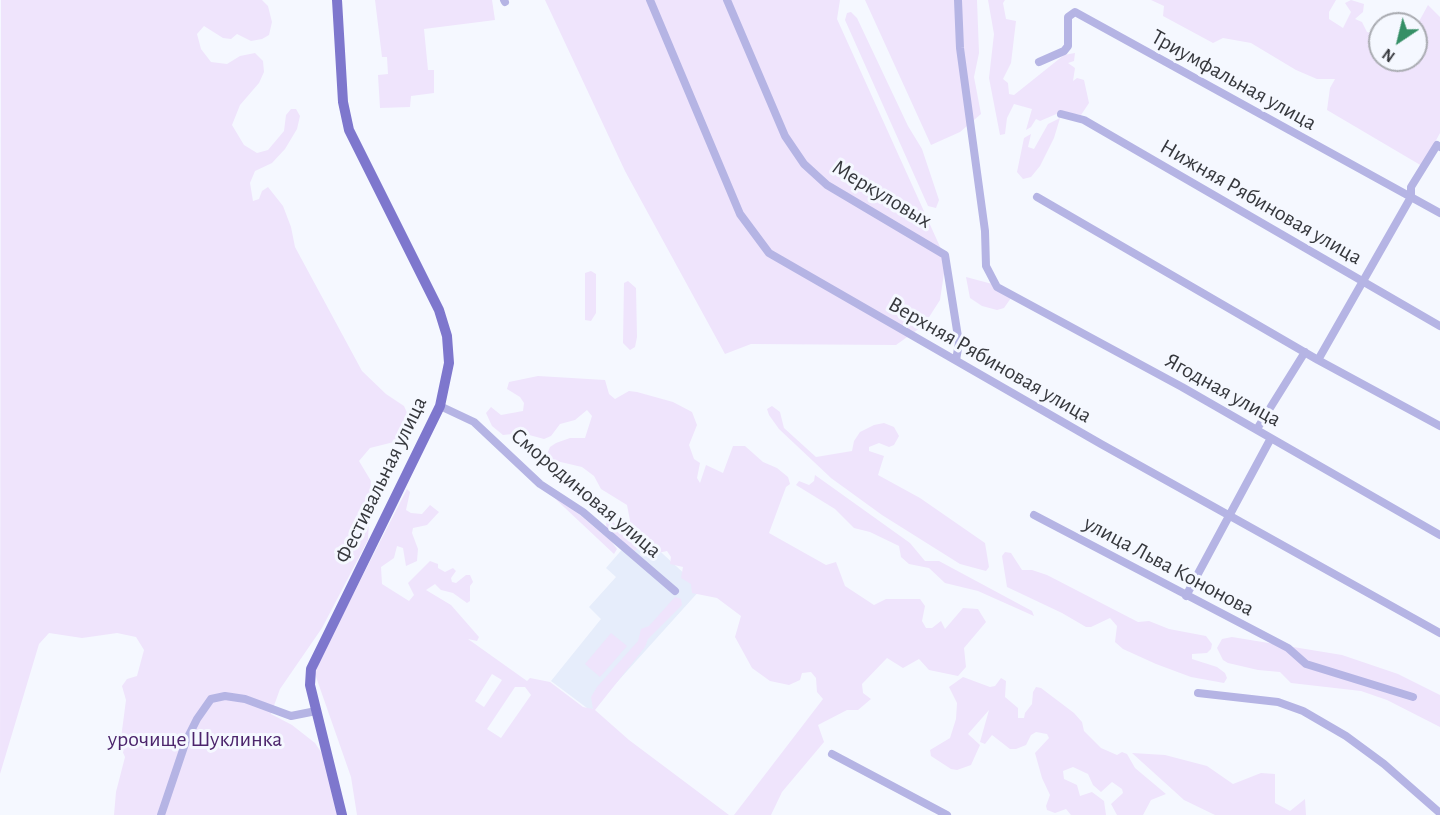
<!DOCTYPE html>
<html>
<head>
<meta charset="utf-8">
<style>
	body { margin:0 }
	#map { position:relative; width:1440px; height:815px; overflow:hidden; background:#f5f8ff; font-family:"Alegreya Sans",sans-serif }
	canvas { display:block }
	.north { position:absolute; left:1368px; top:12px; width:60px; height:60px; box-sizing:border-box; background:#f5f8ff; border:2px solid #a9abb1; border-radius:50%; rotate:215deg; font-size:16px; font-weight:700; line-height:24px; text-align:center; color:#36383d }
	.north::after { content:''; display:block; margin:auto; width:21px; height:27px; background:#358f66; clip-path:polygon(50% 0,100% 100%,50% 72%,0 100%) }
</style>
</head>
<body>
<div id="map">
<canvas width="1440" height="815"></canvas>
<div class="north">N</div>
</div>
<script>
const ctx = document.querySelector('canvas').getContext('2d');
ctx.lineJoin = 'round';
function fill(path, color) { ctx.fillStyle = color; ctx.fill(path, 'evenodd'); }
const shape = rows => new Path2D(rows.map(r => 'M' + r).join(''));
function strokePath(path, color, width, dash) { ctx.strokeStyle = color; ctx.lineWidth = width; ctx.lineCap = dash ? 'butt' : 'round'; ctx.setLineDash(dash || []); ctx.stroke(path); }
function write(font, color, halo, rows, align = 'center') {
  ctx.font = font + ' "Alegreya Sans",sans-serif'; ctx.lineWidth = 6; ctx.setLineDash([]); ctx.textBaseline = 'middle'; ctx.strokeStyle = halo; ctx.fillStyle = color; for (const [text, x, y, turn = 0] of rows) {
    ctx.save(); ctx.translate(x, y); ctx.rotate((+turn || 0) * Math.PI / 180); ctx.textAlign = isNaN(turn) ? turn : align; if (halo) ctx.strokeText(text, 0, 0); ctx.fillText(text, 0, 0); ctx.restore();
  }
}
const built = shape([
	[638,531,701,589,591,711,551,681,601,619,589,607,616,577,606,568]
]);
const green = shape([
	[1,0,262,0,268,6,272,22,269,35,262,39,251,41,237,34,231,39,223,38,204,26,197,34,201,49,211,62,227,64,240,56,255,53,263,61,264,72,259,83,240,105,232,125,244,145,257,153,268,150,284,131,286,115,291,109,296,109,300,116,297,129,285,149,272,163,255,171,250,183,253,201,259,199,262,191,268,187,283,206,291,227,295,247,362,371,386,394,404,406,411,422,394,442,370,448,359,461,371,481,368,540,322,628,280,689,271,714,292,725,315,743,323,755,338,815,114,815,116,792,125,757,120,746,126,700,122,686,127,679,137,676,144,650,136,637,117,633,82,638,49,633,39,644,0,774],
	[375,0,492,0,495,20,424,29,428,70,434,70,434,93,411,96,410,107,380,108,378,75,388,74,387,57,382,57],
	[545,0,840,0,837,19,946,260,940,300,924,325,896,345,751,344,725,354,625,171],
	[865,0,977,0,979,53,974,77,981,114,960,132,931,145],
	[988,0,1005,0,1003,3,1006,19,1016,21,1011,63,1003,79,1008,83,1009,94,1014,95,1064,55,1075,53,1074,61,1068,63,1075,68,1073,81,1077,78,1084,80,1089,103,1081,115,1061,112,1040,121,1036,119,1031,127,1026,130,1032,109,1014,104,1007,118,1005,134,1000,135,989,78,994,34],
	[1151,0,1336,0,1329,12,1329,19,1343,28,1351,12,1345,3,1351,0,1364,4,1363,12,1355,19,1362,22,1367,32,1380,35,1380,60,1416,60,1418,39,1416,27,1428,5,1440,17,1440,133,1422,166,1327,110,1330,88,1335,79,1317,79,1296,70,1251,43,1223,38,1213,43,1163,16,1164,6],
	[851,12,857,18,908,126,922,149,939,200,936,208,928,206,845,20,847,13],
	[1060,118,1054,138,1040,166,1031,177,1023,179,1017,172,1024,138,1031,134,1028,147,1034,149,1048,124],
	[591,271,596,274,596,313,591,321,585,320,585,273],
	[966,277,996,285,1011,298,1004,308,997,310,982,306,970,298],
	[628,281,636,288,637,337,635,347,630,350,623,343,624,283],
	[538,376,605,380,609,394,615,399,629,391,637,392,673,402,692,412,697,425,689,445,694,459,700,463,697,478,700,483,706,465,723,473,733,446,745,446,763,462,777,468,788,477,790,484,786,487,769,533,826,565,836,562,845,586,874,605,886,599,920,599,925,606,922,621,926,628,932,628,941,621,945,629,963,608,978,609,986,622,964,648,966,667,958,676,929,670,919,659,903,668,887,658,862,684,863,693,871,699,858,710,847,710,818,725,824,742,782,792,771,815,734,815,823,699,817,692,816,678,811,672,802,673,800,680,789,685,770,681,752,668,735,637,741,616,717,598,692,593,691,584,681,578,683,567,670,564,671,557,667,551,653,554,642,546,633,552,607,530,606,523,612,521,629,536,633,536,627,505,601,489,594,476,582,467,552,460,547,454,550,447,556,443,570,438,585,438,592,416,587,410,575,420,560,424,551,436,544,439,522,433,503,435,492,426,486,413,491,407,501,415,523,411,524,403,520,397,507,389,509,382],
	[772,406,780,412,784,428,816,457,852,451,854,441,860,432,874,425,884,423,894,427,899,436,894,445,889,447,879,443,869,447,869,451,884,456,878,475,920,498,985,543,989,567,986,571,960,564,882,515,831,478,779,429,769,415,767,409],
	[815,475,910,543,925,561,939,561,1032,611,1034,616,978,591,945,583,929,568,909,564,901,557,899,546,870,532,854,528,835,509,796,485,799,481,809,485,814,481],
	[407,489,410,492,406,510,411,513,422,514,430,505,439,512,427,525,413,528,412,533,418,549,417,561,406,566,403,548,397,546,394,558,381,567,382,584,409,601,414,595,408,583,430,561,438,564,438,568,445,572,453,568,456,571,451,578,452,582,456,583,466,575,470,575,473,582,470,586,470,601,467,603,453,593,441,590,435,584,426,590,451,605,479,637,477,641,468,639,527,681,530,678,550,682,583,707,593,709,591,697,597,687,638,641,641,629,649,626,675,597,681,599,682,605,648,639,645,647,595,710,629,740,729,815,357,815,351,777,315,674,320,659],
	[492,674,502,680,484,707,475,701],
	[515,687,525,687,531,695,501,738,487,729],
	[548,492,580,515,611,541,617,549,614,554],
	[1005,552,1011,553,1022,570,1032,570,1047,575,1138,622,1149,621,1169,629,1206,636,1212,644,1211,649,1207,653,1192,654,1192,659,1217,667,1225,673,1227,678,1224,683,1191,677,1156,664,1123,649,1115,642,1117,626,1110,618,1091,627,1086,627,1062,613,1007,587,1002,556],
	[611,633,627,646,600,677,585,664],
	[1232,637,1342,655,1398,674,1440,695,1440,727,1387,700,1361,691,1291,683,1280,672,1258,670,1228,663,1223,660,1217,648,1222,639],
	[963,677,990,687,995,686,1001,678,1006,681,1005,697,1018,708,1018,718,1024,718,1025,713,1032,704,1033,692,1036,687,1041,688,1074,713,1082,722,1084,731,1101,748,1117,755,1122,752,1127,754,1135,768,1166,794,1151,800,1143,815,1117,815,1111,804,1123,793,1122,789,1112,782,1101,792,1093,785,1088,774,1073,767,1063,771,1064,779,1077,785,1080,796,1092,792,1104,801,1106,815,1071,815,1066,809,1055,813,1047,810,1046,806,1050,795,1042,778,1035,753,1049,738,1047,734,1036,732,1031,735,1026,745,1016,749,1010,749,992,735,985,744,980,742,989,710,968,734,980,745,971,765,957,770,951,769,931,756,930,750,950,738,956,719,957,703,949,687],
	[1132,753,1165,755,1207,766,1233,784,1261,773,1275,774,1275,803,1290,811,1305,799,1306,815,1215,815,1184,800]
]);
const minor = shape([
	[504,0,505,2],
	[650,0,740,214,769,253,1101,444,1440,633],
	[727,0,785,136,804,164,827,185,945,255,959,343,956,360],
	[958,0,960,48,985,231,986,266,997,287,1182,387,1440,535],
	[1039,62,1064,51,1068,46,1068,17,1075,12,1440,213],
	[1061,114,1084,120,1440,326],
	[1037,197,1318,360,1440,426],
	[1318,360,1411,197,1411,187,1437,145,1440,147],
	[440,406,474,422,540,484,583,512,675,591],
	[1257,429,1305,352],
	[1034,515,1288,648,1306,664,1413,697],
	[1186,596,1271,438],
	[1198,693,1278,702,1303,711,1346,736,1384,764,1440,813],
	[832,754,947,815],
	[161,815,186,741,197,719,211,699,225,696,245,699,291,716,316,711]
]);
const major = shape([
	[337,0,343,102,349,130,439,310,447,336,449,363,440,406,311,669,310,685,342,815]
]);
const streetNames = [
	["Триумфальная улица",1234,80,29],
	["Меркуловых",882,194,31],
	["Нижняя Рябиновая улица",1261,202,30],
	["Верхняя Рябиновая улица",990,360,30],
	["Ягодная улица",1223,390,29],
	["Фестивальная улица",381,480,-64],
	["Смородиновая улица",586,493,40],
	["улица Льва Кононова",1169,566,28]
];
const parkNames = [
	["урочище Шуклинка",195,739]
];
fill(built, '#e6edfb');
fill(green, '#efe4fc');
strokePath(minor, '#b5b4e4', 8);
strokePath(major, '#7e77cd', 10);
write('22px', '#36383d', '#f5f8ff', streetNames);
write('22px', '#4c256c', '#f5f8ff', parkNames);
</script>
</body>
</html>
